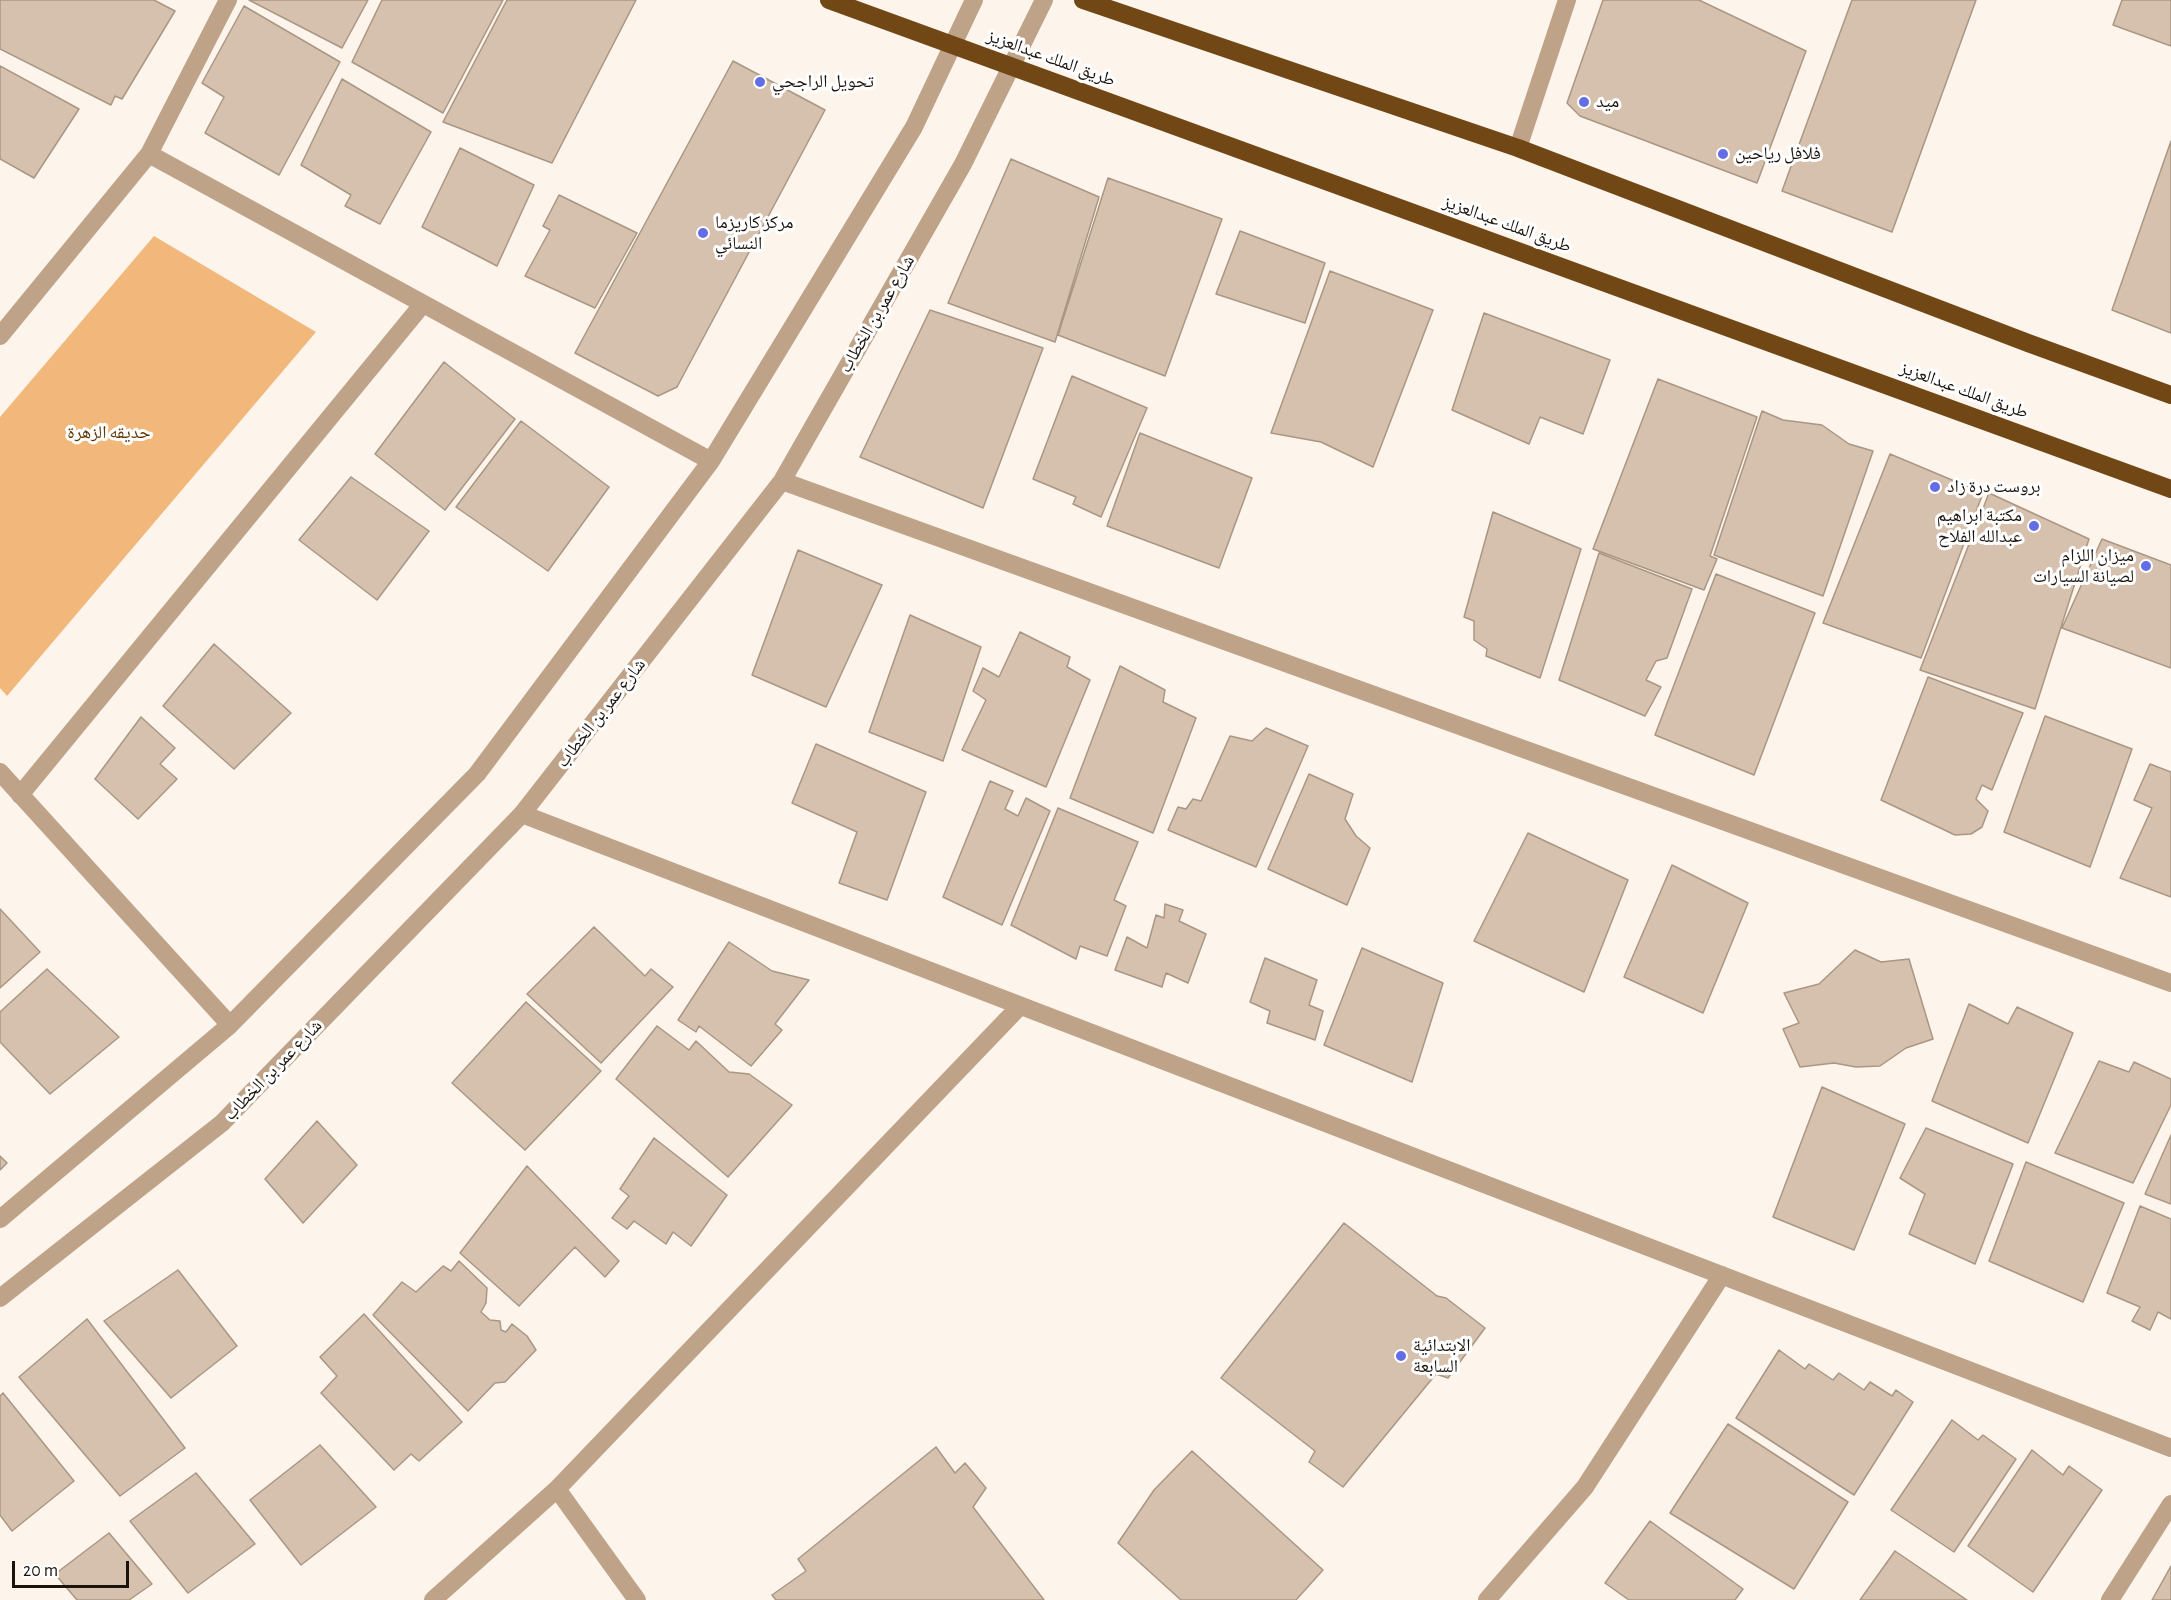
<!DOCTYPE html>
<html>
<head>
<meta charset="utf-8">
<style>
	body { margin:0 }
	#map { position:relative; width:2171px; height:1600px; overflow:hidden; background:#fdf4ec; font-family:"Alegreya Sans",sans-serif }
	canvas { display:block }
	.scale { position:absolute; left:12px; top:1561px; width:117px; height:27px; box-sizing:border-box; border:3px solid #1b140d; border-top:0; padding-left:8px; font-size:18px; line-height:21px; white-space:nowrap; color:#1b140d; -webkit-text-stroke:4px #fff; paint-order:stroke }
</style>
</head>
<body>
<div id="map">
<canvas width="2171" height="1600"></canvas>
<div class="scale">20 m</div>
</div>
<script>
const ctx = document.querySelector('canvas').getContext('2d');
ctx.lineJoin = 'round';
function fill(path, color) { ctx.fillStyle = color; ctx.fill(path, 'evenodd'); }
const shape = rows => new Path2D(rows.map(r => 'M' + r).join(''));
function strokePath(path, color, width, dash) { ctx.strokeStyle = color; ctx.lineWidth = width; ctx.lineCap = dash ? 'butt' : 'round'; ctx.setLineDash(dash || []); ctx.stroke(path); }
function write(font, color, halo, rows, align = 'center') {
  ctx.font = font + ' "Alegreya Sans","Noto Naskh Arabic",sans-serif'; ctx.lineWidth = 6; ctx.setLineDash([]); ctx.textBaseline = 'middle'; ctx.strokeStyle = halo; ctx.fillStyle = color; for (const [text, x, y, turn = 0] of rows) {
    ctx.save(); ctx.translate(x, y); ctx.rotate((+turn || 0) * Math.PI / 180); ctx.textAlign = isNaN(turn) ? turn : align; if (halo) ctx.strokeText(text, 0, 0); ctx.fillText(text, 0, 0); ctx.restore();
  }
}
const green = shape([
	[154,236,316,332,7,696,0,688,0,417]
]);
const building = shape([
	[0,0,154,0,175,11,122,99,115,96,111,105,0,49,0,0],
	[249,0,368,0,342,48,249,0],
	[382,0,503,0,443,113,352,62,382,0],
	[507,0,636,0,552,163,443,122,507,0],
	[1603,0,1699,0,1806,51,1757,183,1580,116,1567,103,1603,0],
	[1852,0,1976,0,1892,232,1782,191,1852,0],
	[2122,0,2171,0,2171,46,2113,25,2122,0],
	[244,6,340,62,279,175,205,133,224,97,202,83,244,6],
	[733,61,825,110,677,387,658,396,575,353,733,61],
	[0,66,79,109,34,178,0,159,0,66],
	[342,79,431,132,380,224,345,206,351,195,301,165,342,79],
	[2171,141,2171,333,2112,310,2171,141],
	[460,148,534,185,497,266,422,227,460,148],
	[1011,159,1099,197,1055,342,948,303,1011,159],
	[1108,178,1222,219,1165,376,1058,335,1108,178],
	[559,195,637,233,595,308,525,276,550,230,543,226,559,195],
	[1240,231,1325,263,1305,323,1216,294,1240,231],
	[1330,271,1433,310,1373,467,1321,442,1271,433,1330,271],
	[930,310,1043,348,983,508,860,457,930,310],
	[1484,313,1610,360,1583,434,1540,417,1529,444,1452,410,1484,313],
	[444,362,515,419,445,510,375,454,444,362],
	[1072,376,1147,408,1101,517,1073,504,1076,497,1033,479,1072,376],
	[1658,379,1757,417,1710,556,1717,559,1704,590,1593,549,1658,379],
	[1762,411,1783,420,1822,425,1849,444,1873,451,1823,596,1714,555,1762,411],
	[521,421,609,487,548,571,456,507,521,421],
	[1140,433,1252,478,1219,568,1107,526,1140,433],
	[1890,454,1983,493,1921,658,1823,623,1890,454],
	[351,477,429,531,377,600,299,540,351,477],
	[1989,493,2089,539,2035,709,1920,670,1989,493],
	[1493,512,1581,549,1540,678,1486,656,1487,649,1474,640,1474,621,1464,617,1493,512],
	[2102,539,2171,565,2171,668,2062,628,2102,539],
	[798,550,882,585,826,707,752,675,798,550],
	[1599,553,1692,589,1667,658,1656,661,1646,680,1661,687,1645,716,1559,680,1599,553],
	[1716,574,1815,613,1754,775,1655,735,1716,574],
	[910,615,981,647,943,761,869,732,910,615],
	[1020,632,1070,657,1067,667,1090,680,1046,787,962,750,986,700,973,691,983,668,999,677,1020,632],
	[214,644,291,713,234,769,163,706,214,644],
	[1120,666,1165,690,1163,702,1196,718,1153,833,1070,798,1120,666],
	[1928,677,2023,713,1992,790,1982,785,1976,799,1988,811,1982,827,1971,834,1955,835,1881,800,1928,677],
	[2045,716,2132,749,2090,867,2004,832,2045,716],
	[141,717,175,748,160,764,177,779,138,819,95,779,141,717],
	[1266,728,1308,746,1256,867,1168,830,1178,807,1186,809,1193,799,1201,801,1230,736,1252,741,1266,728],
	[816,744,926,792,887,900,839,883,857,832,792,803,816,744],
	[2150,764,2171,772,2171,897,2120,878,2152,808,2134,800,2150,764],
	[1309,774,1353,794,1345,819,1356,836,1370,848,1347,905,1268,869,1309,774],
	[990,781,1013,791,1005,809,1018,816,1026,798,1050,811,1002,925,943,897,990,781],
	[1058,808,1138,842,1114,900,1126,906,1107,956,1080,946,1076,959,1011,925,1058,808],
	[1528,833,1628,880,1584,992,1474,941,1528,833],
	[1672,865,1748,903,1703,1013,1624,977,1672,865],
	[1165,904,1183,910,1179,921,1206,934,1188,983,1166,973,1162,987,1115,970,1127,937,1147,948,1156,915,1164,918,1165,904],
	[0,909,40,952,0,988,0,909],
	[594,927,645,976,651,969,673,987,601,1063,527,994,594,927],
	[729,942,772,971,809,980,775,1024,782,1030,751,1066,699,1026,696,1032,678,1020,729,942],
	[1362,948,1443,983,1412,1082,1324,1045,1362,948],
	[1855,950,1881,962,1909,959,1933,1039,1906,1048,1880,1066,1856,1067,1834,1063,1800,1067,1783,1029,1799,1023,1784,993,1819,984,1855,950],
	[1265,958,1317,980,1309,1005,1323,1011,1315,1040,1267,1023,1270,1011,1250,1002,1265,958],
	[47,969,119,1037,50,1094,0,1042,0,1012,47,969],
	[526,1002,601,1071,525,1150,452,1083,526,1002],
	[1969,1004,2008,1024,2017,1007,2073,1033,2028,1143,1932,1101,1969,1004],
	[657,1026,689,1050,696,1041,729,1072,749,1074,792,1105,728,1177,616,1079,657,1026],
	[2099,1061,2129,1072,2134,1062,2171,1079,2171,1105,2133,1183,2055,1153,2099,1061],
	[1822,1087,1905,1124,1854,1250,1773,1217,1822,1087],
	[317,1121,357,1165,303,1223,265,1179,317,1121],
	[1926,1128,2013,1164,1975,1264,1909,1234,1925,1194,1900,1178,1926,1128],
	[2171,1135,2171,1204,2145,1194,2171,1135],
	[654,1138,727,1195,691,1246,673,1232,666,1244,634,1221,627,1229,612,1218,629,1196,620,1189,654,1138],
	[0,1156,7,1163,0,1170,0,1156],
	[2026,1162,2124,1203,2083,1302,1989,1261,2026,1162],
	[527,1166,619,1261,605,1277,575,1247,519,1306,460,1253,527,1166],
	[2140,1206,2171,1219,2171,1319,2158,1312,2150,1330,2132,1321,2140,1307,2107,1293,2140,1206],
	[1344,1223,1437,1296,1446,1298,1485,1328,1448,1378,1436,1374,1343,1487,1309,1462,1315,1451,1221,1378,1344,1223],
	[459,1261,487,1288,486,1303,481,1312,490,1320,500,1321,501,1330,506,1332,512,1324,527,1336,536,1350,505,1382,495,1383,468,1411,373,1315,402,1282,416,1292,443,1266,451,1271,459,1261],
	[178,1270,237,1346,171,1398,104,1321,178,1270],
	[364,1314,462,1422,419,1461,411,1454,394,1470,321,1393,337,1376,320,1357,364,1314],
	[87,1319,185,1448,120,1496,19,1377,87,1319],
	[1779,1350,1805,1369,1809,1364,1833,1380,1839,1373,1864,1390,1870,1382,1892,1396,1896,1390,1913,1402,1854,1495,1736,1418,1779,1350],
	[3,1393,74,1481,12,1531,0,1515,0,1396,3,1393],
	[1952,1420,1978,1440,1983,1435,2016,1459,1954,1552,1891,1510,1952,1420],
	[1728,1424,1848,1502,1794,1589,1670,1513,1728,1424],
	[320,1445,376,1507,301,1565,250,1500,320,1445],
	[936,1447,955,1473,965,1463,986,1488,973,1507,1044,1600,776,1600,772,1595,806,1571,798,1559,936,1447],
	[2032,1450,2063,1475,2069,1466,2102,1490,2033,1592,1968,1546,2032,1450],
	[1192,1451,1323,1570,1296,1600,1181,1600,1118,1543,1154,1490,1192,1451],
	[196,1473,255,1544,188,1593,130,1521,196,1473],
	[1650,1521,1743,1589,1735,1600,1629,1600,1605,1583,1650,1521],
	[109,1533,152,1584,129,1600,77,1600,55,1574,109,1533],
	[1895,1551,1967,1600,1860,1600,1895,1551],
	[2171,1566,2171,1600,2152,1600,2171,1566]
]);
const minor = shape([
	[1518,148,1567,0],
	[149,154,711,461],
	[0,336,149,154,228,0],
	[782,481,2171,983],
	[0,772,230,1025],
	[20,795,422,305],
	[522,814,2171,1448],
	[0,1219,230,1025,477,774,711,461,914,127,974,0],
	[0,1298,222,1123,522,814,782,481,963,164,1044,0],
	[557,1489,637,1600],
	[433,1600,557,1489,1020,1006],
	[1487,1600,1585,1487,1722,1275],
	[2110,1600,2171,1504]
]);
const highway = shape([
	[829,0,2171,489],
	[1083,0,1518,148,2028,343,2171,395]
]);
const markers = [
	[760,82,6,"#636de5"],
	[1584,102,6,"#636de5"],
	[1723,154,6,"#636de5"],
	[703,233,6,"#636de5"],
	[1935,487,6,"#636de5"],
	[2034,526,6,"#636de5"],
	[2146,566,6,"#636de5"],
	[1401,1356,6,"#636de5"]
];
const streetNames = [
	["طريق الملك عبدالعزيز",1051,58,20],
	["طريق الملك عبدالعزيز",1507,224,20],
	["شارع عمر بن الخطاب",877,314,-60],
	["طريق الملك عبدالعزيز",1964,390,20],
	["شارع عمر بن الخطاب",601,713,-52],
	["شارع عمر بن الخطاب",273,1070,-46]
];
const poiNames = [
	["تحويل الراجحي",772,82],
	["ميد",1596,102],
	["فلافل رياحين",1735,154],
	["مركز كاريزما",715,223],
	["النسائي",715,244],
	["بروست درة زاد",1947,487],
	["مكتبة ابراهيم",2022,516,"right"],
	["عبدالله الفلاح",2022,537,"right"],
	["ميزان اللزام",2134,556,"right"],
	["لصيانة السيارات",2134,577,"right"],
	["الابتدائية",1413,1346],
	["السابعة",1413,1367]
];
const parkNames = [
	["حديقه الزهرة",109,433]
];
fill(green, '#f2b77b');
fill(building, '#d5c1ad');
strokePath(building, '#aa9783', 1.5);
strokePath(minor, '#bea389', 18);
strokePath(highway, '#714716', 18);
for (const [x, y, r, color] of markers) { const dot = new Path2D(); dot.arc(x, y, r, 0, 2 * Math.PI); ctx.fillStyle = color; ctx.fill(dot); strokePath(dot, '#fff', 2); }
write('18px', '#1b140d', '#fff', streetNames);
write('18px', '#1b140d', '#fff', poiNames, 'left');
write('18px', '#5d3703', '#fff', parkNames);
</script>
</body>
</html>
